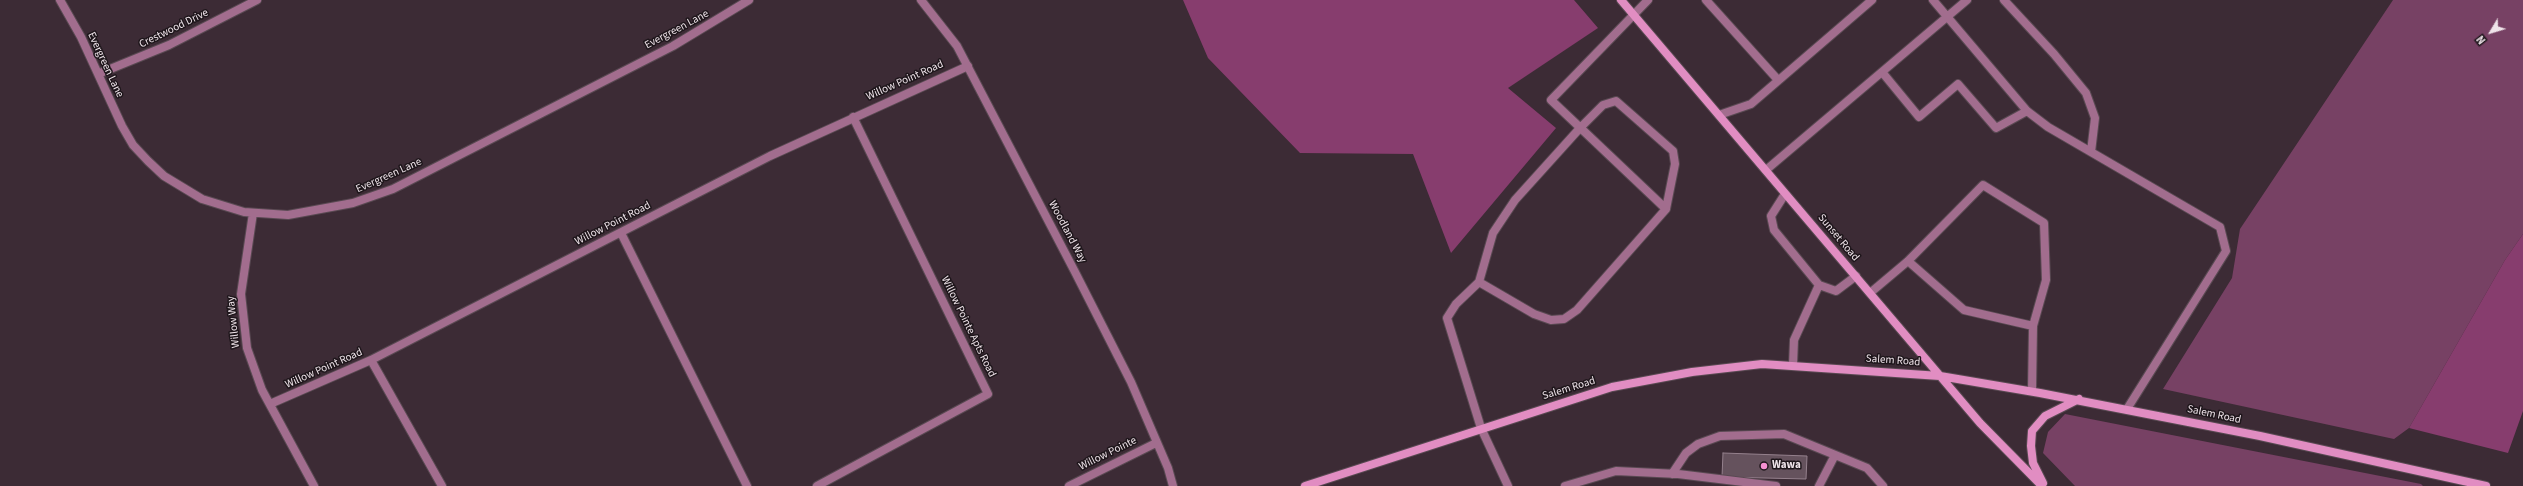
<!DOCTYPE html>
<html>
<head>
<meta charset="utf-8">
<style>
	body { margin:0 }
	#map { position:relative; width:2523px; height:486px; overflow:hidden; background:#3c2b35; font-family:"Source Sans 3",sans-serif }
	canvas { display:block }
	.north { position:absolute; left:2471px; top:12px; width:40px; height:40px; -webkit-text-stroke:3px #1e161b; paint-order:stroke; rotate:232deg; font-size:11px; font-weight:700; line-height:16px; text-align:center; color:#efe4ea }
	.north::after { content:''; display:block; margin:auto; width:14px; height:18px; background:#efe4ea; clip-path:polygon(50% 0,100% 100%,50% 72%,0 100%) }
</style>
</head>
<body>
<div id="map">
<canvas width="2523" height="486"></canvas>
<div class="north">N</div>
</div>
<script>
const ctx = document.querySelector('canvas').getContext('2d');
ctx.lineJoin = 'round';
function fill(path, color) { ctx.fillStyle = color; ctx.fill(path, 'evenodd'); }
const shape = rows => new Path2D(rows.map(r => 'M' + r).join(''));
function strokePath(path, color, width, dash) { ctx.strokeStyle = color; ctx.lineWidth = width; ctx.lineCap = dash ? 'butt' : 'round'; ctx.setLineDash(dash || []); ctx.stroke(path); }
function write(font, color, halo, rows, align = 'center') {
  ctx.font = font + ' "Source Sans 3",sans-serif'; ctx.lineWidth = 3; ctx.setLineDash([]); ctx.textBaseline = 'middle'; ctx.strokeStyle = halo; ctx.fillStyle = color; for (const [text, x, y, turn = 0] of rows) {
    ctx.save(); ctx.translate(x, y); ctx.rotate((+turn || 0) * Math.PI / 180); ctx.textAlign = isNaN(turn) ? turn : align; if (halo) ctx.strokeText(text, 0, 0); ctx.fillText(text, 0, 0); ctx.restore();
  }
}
const green = shape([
	[2393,0,2523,0,2523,234,2505,260,2409,428,2394,439,2163,389,2232,278,2240,229],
	[2065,414,2421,484,2423,486,2075,486,2043,453,2048,432]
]);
const forest = shape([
	[1183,0,1574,0,1598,28,1508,88,1556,128,1451,253,1413,154,1300,153,1208,58],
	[2523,234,2523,411,2508,453,2409,428,2505,260]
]);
const building = shape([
	[1723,453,1807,456,1806,479,1722,477,1723,453]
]);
const lane = shape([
	[1706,0,1778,80],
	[1933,0,2027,111],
	[2004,0,2054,54,2086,93,2095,118,2091,152,2220,227,2226,251,2127,409],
	[1882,72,1919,117,1958,84,1996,128,2027,111,2048,127,2091,152],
	[1719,115,1751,104,1872,0],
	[1766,170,1967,0],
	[1785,194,1771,216,1774,230,1819,285,1836,291,1856,276],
	[1908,261,1964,310,2033,326],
	[1479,282,1534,314,1551,320,1564,319,1577,310,1666,209,1551,100,1648,0],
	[1870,293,1908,261,1983,185,2044,223,2046,280,2033,326,2032,391],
	[1793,365,1794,340,1819,285],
	[1672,474,1686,453,1698,444,1720,436,1784,434,1867,468,1883,486],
	[1508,486,1481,428,1447,318,1456,304,1479,282,1493,233,1515,200,1580,128,1603,105,1616,101,1673,151,1675,164,1666,209],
	[1565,486,1616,471,1678,474,1776,486],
	[1819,486,1835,455]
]);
const street = shape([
	[60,0,81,37,122,126,133,145,148,161,164,176,202,199,244,212,288,215,353,203,393,189,673,46,749,0],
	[921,0,957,46,1075,272,1131,382,1168,468,1173,486],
	[98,74,169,45,257,0],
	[253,213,241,294,247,348,262,390,314,486],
	[621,233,747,486],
	[371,360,442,486],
	[270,404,371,360,770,156,968,66],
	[817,486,988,394,853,117],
	[1069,486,1156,443]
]);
const secondary = shape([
	[1621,0,1980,423,2042,486],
	[2043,483,2033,463,2031,446,2032,431,2045,416,2079,399],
	[1305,486,1612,387,1692,372,1762,364,1940,376,2040,393,2260,436,2486,486]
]);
const markers = [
	[1764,466,4,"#f590d1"]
];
const streetNames = [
	["Crestwood Drive",174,29,-26],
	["Evergreen Lane",677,30,-28],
	["Evergreen Lane",105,65,65],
	["Willow Point Road",905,81,-24],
	["Evergreen Lane",389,176,-24],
	["Willow Point Road",613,224,-27],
	["Woodland Way",1067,232,62],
	["Sunset Road",1838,238,50],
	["Willow Way",234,322,-96],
	["Willow Pointe Apts Road",968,327,64],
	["Salem Road",1893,361,4],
	["Willow Point Road",324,369,-24],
	["Salem Road",1569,389,-17],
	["Salem Road",2214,415,12],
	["Willow Pointe",1108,454,-26]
];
const poiNames = [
	["Wawa",1772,466]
];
fill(green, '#774164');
fill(forest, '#873d6e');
fill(building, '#65525d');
strokePath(building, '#95818d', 1);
strokePath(lane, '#594952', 10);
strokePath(street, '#594952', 10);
strokePath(secondary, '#594952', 10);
strokePath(lane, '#a26d8e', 8);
strokePath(street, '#a26d8e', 8);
strokePath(secondary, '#e18dc2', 8);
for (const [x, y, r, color] of markers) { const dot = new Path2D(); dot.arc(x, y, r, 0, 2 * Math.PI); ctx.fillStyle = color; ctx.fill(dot); strokePath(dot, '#1e161b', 1.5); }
write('11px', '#efe4ea', '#1e161b', streetNames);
write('bold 11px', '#efe4ea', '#1e161b', poiNames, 'left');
</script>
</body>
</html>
